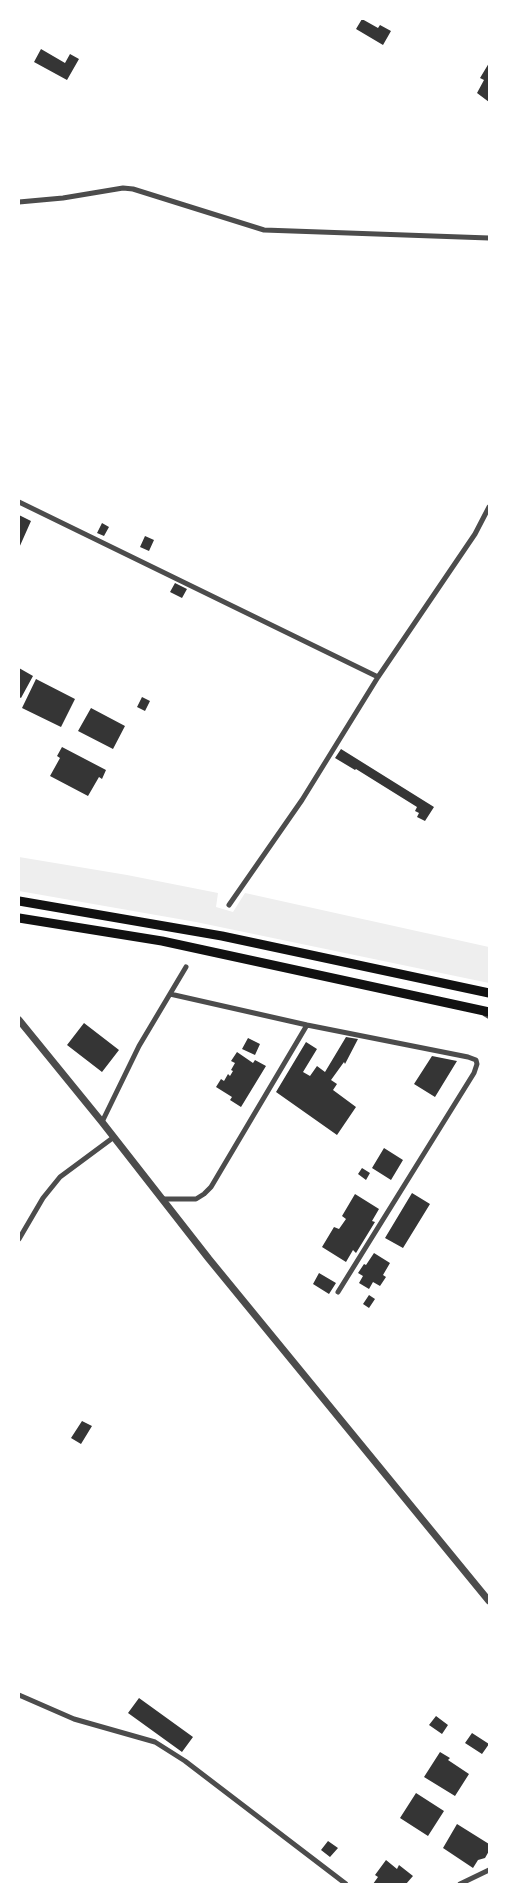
<!DOCTYPE html>
<html>
<head>
<meta charset="utf-8">
<style>
	body { margin:0 }
	#map { position:relative; width:508px; height:1903px; overflow:hidden; background:#fff; font-family:"Times New Roman",serif }
	canvas { display:block }
	.frame { position:absolute; inset:0; border:20px solid #fff; pointer-events:none }
</style>
</head>
<body>
<div id="map">
<canvas width="508" height="1903"></canvas>
<div class="frame"></div>
</div>
<script>
const ctx = document.querySelector('canvas').getContext('2d');
ctx.lineJoin = 'round';
function fill(path, color) { ctx.fillStyle = color; ctx.fill(path, 'evenodd'); }
const shape = rows => new Path2D(rows.map(r => 'M' + r).join(''));
function strokePath(path, color, width, dash) { ctx.strokeStyle = color; ctx.lineWidth = width; ctx.lineCap = dash ? 'butt' : 'round'; ctx.setLineDash(dash || []); ctx.stroke(path); }
const green = shape([
	[19,857,127,875,218,893,216,907,233,912,245,893,489,947,489,983,196,922,19,891]
]);
const building = shape([
	[362,19,378,28,380,25,391,31,383,45,356,29],
	[41,49,65,63,70,54,79,59,67,80,34,62],
	[489,63,488,88,489,102,477,93,484,80,480,78],
	[19,515,31,521,19,548],
	[102,523,109,527,104,536,97,533],
	[145,536,154,540,149,551,140,547],
	[175,583,187,589,182,598,170,592],
	[19,668,33,676,21,698,19,697],
	[36,679,75,699,61,727,22,708],
	[142,697,150,701,145,711,137,707],
	[91,708,125,726,113,749,78,731],
	[62,747,106,770,102,779,99,777,88,796,50,776,60,758,57,756],
	[341,749,434,807,425,821,417,817,419,813,415,811,417,807,356,769,355,770,335,758],
	[84,1023,119,1050,102,1072,67,1045],
	[346,1037,358,1039,345,1064,344,1062,331,1080,337,1084,333,1090,356,1107,337,1135,276,1092,306,1042,317,1049,303,1072,310,1076,317,1066,325,1072],
	[248,1038,260,1044,255,1055,242,1049],
	[237,1052,253,1063,255,1060,266,1066,241,1107,230,1100,232,1097,216,1087,221,1079,224,1081,228,1074,230,1076,233,1071,231,1070,235,1063,231,1061],
	[432,1056,457,1061,435,1097,414,1084],
	[384,1148,403,1160,391,1180,372,1168],
	[362,1168,370,1173,366,1180,358,1174],
	[412,1193,430,1204,403,1248,385,1238],
	[355,1194,379,1209,372,1221,375,1222,356,1253,353,1250,346,1262,322,1247,334,1227,339,1229,346,1219,342,1216],
	[374,1253,390,1263,383,1275,386,1277,380,1286,373,1282,369,1289,359,1283,363,1276,358,1273,364,1264,366,1265],
	[319,1273,336,1283,329,1294,313,1284],
	[369,1295,375,1299,369,1308,363,1304],
	[82,1421,92,1426,81,1444,71,1438],
	[139,1698,193,1737,182,1752,128,1713],
	[436,1716,448,1725,442,1734,429,1725],
	[472,1733,489,1744,482,1754,465,1743],
	[440,1752,450,1758,448,1760,469,1774,455,1796,424,1777],
	[416,1793,444,1811,428,1836,400,1818],
	[457,1824,489,1844,489,1851,485,1858,478,1860,473,1868,443,1848],
	[328,1841,338,1848,330,1857,321,1850],
	[386,1860,397,1869,399,1865,413,1876,406,1884,373,1884,378,1877,375,1875]
]);
const service = shape([
	[484,1015,489,1018]
]);
const minor = shape([
	[19,202,63,198,123,188,133,189,264,230,489,238],
	[19,502,378,677],
	[229,905,302,800,378,677,475,534,489,507],
	[170,994,307,1025,468,1057,476,1060,477,1064,474,1073,338,1292],
	[102,1122,139,1046,186,967],
	[162,1199,196,1199,204,1194,211,1187,307,1025],
	[19,1239,43,1198,60,1177,114,1137],
	[19,1695,74,1719,155,1742,185,1761,346,1884],
	[460,1884,489,1870]
]);
const tertiary = shape([
	[19,1020,102,1122,209,1259,489,1601]
]);
const trunk = shape([
	[19,901,222,936,489,993],
	[19,918,162,941,489,1012]
]);
fill(green, '#eee');
fill(building, '#353535');
strokePath(service, '#4c4c4c', 2.5);
strokePath(minor, '#4c4c4c', 5);
strokePath(tertiary, '#4c4c4c', 7);
strokePath(trunk, '#111', 9);
</script>
</body>
</html>
